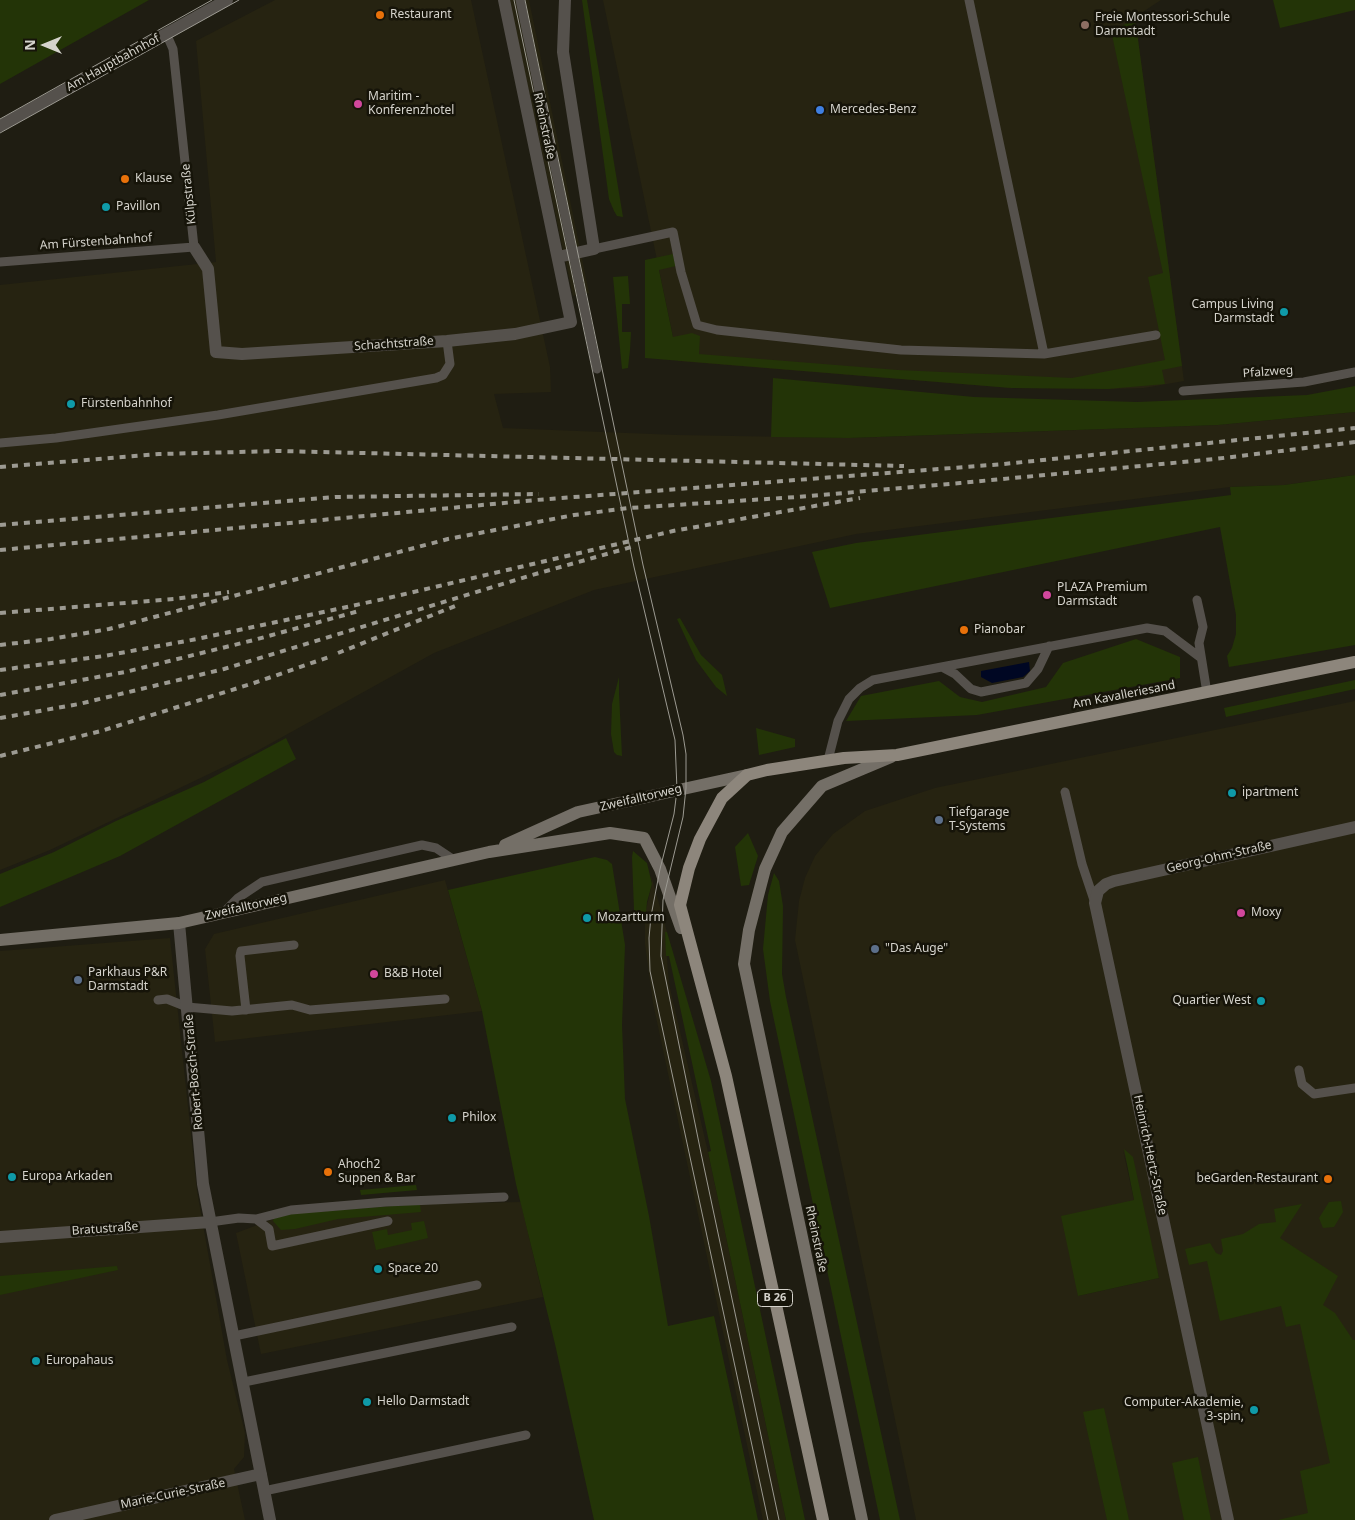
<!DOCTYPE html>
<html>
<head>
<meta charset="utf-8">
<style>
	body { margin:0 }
	#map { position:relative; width:1355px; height:1520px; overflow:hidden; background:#1f1d12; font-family:"Noto Sans",sans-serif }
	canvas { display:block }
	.north { position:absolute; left:20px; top:20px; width:50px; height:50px; -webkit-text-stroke:4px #161409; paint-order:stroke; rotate:270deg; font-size:14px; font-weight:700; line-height:20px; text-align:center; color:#d5d3cc }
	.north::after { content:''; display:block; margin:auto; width:18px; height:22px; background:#d5d3cc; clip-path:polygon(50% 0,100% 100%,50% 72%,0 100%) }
</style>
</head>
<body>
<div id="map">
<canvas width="1355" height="1520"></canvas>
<div class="north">N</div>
</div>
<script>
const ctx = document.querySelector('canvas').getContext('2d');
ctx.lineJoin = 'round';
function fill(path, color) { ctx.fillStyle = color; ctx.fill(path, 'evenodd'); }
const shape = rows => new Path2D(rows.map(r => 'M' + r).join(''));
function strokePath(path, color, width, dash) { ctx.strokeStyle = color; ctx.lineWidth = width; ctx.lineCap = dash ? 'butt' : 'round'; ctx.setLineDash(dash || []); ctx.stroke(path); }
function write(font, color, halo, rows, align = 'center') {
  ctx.font = font + ' "Noto Sans",sans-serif'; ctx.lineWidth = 5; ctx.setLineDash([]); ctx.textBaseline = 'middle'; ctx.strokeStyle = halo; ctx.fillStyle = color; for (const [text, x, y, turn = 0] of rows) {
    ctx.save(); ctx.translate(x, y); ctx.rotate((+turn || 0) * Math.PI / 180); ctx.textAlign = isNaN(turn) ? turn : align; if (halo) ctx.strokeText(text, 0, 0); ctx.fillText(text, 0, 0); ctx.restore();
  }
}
const built = shape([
	[275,0,471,0,550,367,551,392,494,394,503,428,677,435,849,438,1218,425,1355,412,1355,475,1284,485,1230,487,856,534,594,590,434,653,257,751,50,850,0,870,0,285,216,262,196,41],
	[509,0,529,0,589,293,573,296],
	[603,0,1161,0,1135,17,1184,381,1144,388,1108,389,1011,388,678,361],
	[1355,701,1355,1520,916,1520,795,940,799,901,805,878,815,856,833,834,865,811,935,788],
	[1123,1150,1159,1278,1078,1296,1134,1200],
	[651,875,667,932,665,933,669,984,708,1152,786,1520,763,1520,653,1003,645,944,645,914,652,884],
	[445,880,482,1011,215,1042,205,949,214,934],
	[170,938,197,1191,227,1360,245,1433,244,1457,234,1469,245,1520,0,1520,0,951],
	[521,1202,543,1297,261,1354,236,1233,287,1214,420,1204]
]);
const green = shape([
	[0,0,149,0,0,84],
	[582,0,587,0,623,217,617,216,614,211,609,199],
	[1273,0,1355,0,1355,10,1280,28],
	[1135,17,1182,366,1162,370,1165,384,1108,389,1011,388,645,358,645,260,673,254,676,266,659,270,673,337,692,333,700,336,699,354,898,370,1072,378,1165,360,1148,277,1163,273,1112,35,1112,33],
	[628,276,630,304,622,304,622,332,631,332,630,350,628,368,622,369,613,277],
	[773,378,974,397,1137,402,1307,395,1355,386,1355,412,1218,425,849,438,771,437],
	[1355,475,1355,645,1229,667,1227,656,1232,648,1236,634,1236,615,1220,527,830,608,812,552,856,543,1231,495,1230,487,1284,485],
	[680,618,701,655,722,675,727,696,716,687,696,660,677,619],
	[1136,639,1180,657,1180,678,977,715,846,721,861,696,939,681,960,697,982,702,1046,687,1063,663],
	[619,677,619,693,622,756,617,755,614,752,611,734,612,704],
	[1355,680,1355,689,1226,717,1224,708],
	[756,728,795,739,795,747,759,755],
	[286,738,296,759,120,856,0,907,0,874,54,852,116,821,204,782],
	[748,833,758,856,749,885,741,886,735,847],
	[633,851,647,863,652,884,647,902,645,924,634,910,632,857],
	[595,857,607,860,612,864,625,945,622,1025,625,1099,649,1216,668,1326,714,1316,758,1520,594,1520,555,1344,516,1184,482,1011,448,890],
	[774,873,779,881,783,906,782,974,786,997,900,1520,880,1520,770,1001,763,949,768,895],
	[665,932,667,932,711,1081,805,1520,786,1520,708,1152,711,1151,669,956,666,956],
	[1124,1149,1133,1157,1159,1278,1078,1296,1061,1216,1134,1200],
	[416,1185,417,1190,361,1195,360,1190],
	[1341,1201,1343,1212,1334,1227,1323,1228,1319,1218,1329,1202],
	[420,1204,421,1212,338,1219,295,1229,281,1230,273,1221,274,1218,287,1214],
	[1302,1204,1280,1238,1338,1276,1323,1305,1335,1313,1353,1340,1355,1340,1355,1520,1278,1520,1308,1513,1300,1471,1330,1463,1300,1324,1286,1327,1281,1306,1220,1321,1207,1261,1189,1265,1185,1249,1210,1243,1216,1253,1221,1255,1223,1251,1221,1239,1243,1234,1259,1224,1276,1222,1274,1209],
	[424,1221,428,1238,376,1250,372,1232,387,1229,388,1235,412,1230,411,1223],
	[117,1266,118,1270,0,1295,0,1276],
	[1104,1408,1129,1520,1107,1520,1083,1412],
	[1198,1457,1211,1520,1184,1520,1172,1463]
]);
const water = shape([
	[1029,662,1030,671,1023,677,992,683,981,677,981,671]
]);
const lane = shape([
	[520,0,597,369],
	[969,0,1044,354],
	[594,249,673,232,681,272,697,325,717,330,901,350,1044,354,1156,335],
	[0,262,194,247,173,49,166,33],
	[1183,391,1304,382,1355,372],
	[0,443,56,438,218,415,436,378,443,375,450,364,447,341],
	[1197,600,1203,627,1199,643,1207,693],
	[942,667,955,674,971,689,981,692,1026,683,1038,669,1049,646],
	[828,760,838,721,849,699,860,688,873,680,1147,628,1165,631,1201,658],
	[1065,792,1082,864,1095,903],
	[224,912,238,898,262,882,422,845,436,848,454,860],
	[158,1000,167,999,187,1007,232,1011,292,1005,310,1010,445,999],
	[246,1010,240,956,241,951,294,945],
	[1299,1070,1302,1084,1314,1094,1355,1088],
	[256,1219,291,1210,386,1202,504,1197],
	[210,1222,239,1218,256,1219,269,1229,272,1246,388,1221],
	[234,1336,477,1285],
	[244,1382,512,1327],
	[264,1491,526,1435]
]);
const street = shape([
	[0,126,227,0],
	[194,247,208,269,216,352,242,354,447,341,515,334,571,322,504,0],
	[558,257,594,249,563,52,565,0],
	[179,923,203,1184,270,1520],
	[0,1237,210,1222],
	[55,1520,261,1474],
	[1228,1520,1095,903,1098,891,1106,884,1114,881,1355,827]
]);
const secondary = shape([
	[505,845,578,812,747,775],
	[0,940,179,923,489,852,610,833,644,838,660,869,681,928],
	[862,1520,744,964,749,930,765,869,782,832,822,786,891,757]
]);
const primary = shape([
	[823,1520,726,1076,680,905,689,868,700,839,722,798,747,775,767,770,844,758,897,755,1355,662]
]);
const tram = shape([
	[514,0,634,567,675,740,677,790,674,814,660,869,651,916,649,938,650,971,768,1520],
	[525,0,643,565,683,735,686,754,686,788,683,817,663,900,661,956,701,1153,779,1520],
	[0,119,212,0],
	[0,133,239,0]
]);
const rail = shape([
	[0,467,159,454,279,451,904,466],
	[0,525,335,497,539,494],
	[0,550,536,500,1004,464,1355,428],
	[0,613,174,599,229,592],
	[0,645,51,639,109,629,448,539,574,515,629,508,797,497,960,483,1215,459,1355,442],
	[338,653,460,604],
	[0,670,104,656,197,639,384,599,673,531,860,498],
	[0,695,125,672,254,640,359,611],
	[0,718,79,704,224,669,532,575,635,546],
	[0,756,101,731,254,683,329,657]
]);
const markers = [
	[380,15,5,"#e8710a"],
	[1085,25,5,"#8d6e63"],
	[358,104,5,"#d1479c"],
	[820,110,5,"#3f7fe0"],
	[125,179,5,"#e8710a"],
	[106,207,5,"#0f9aa8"],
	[1284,312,5,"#0f9aa8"],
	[71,404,5,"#0f9aa8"],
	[1047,595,5,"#d1479c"],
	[964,630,5,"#e8710a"],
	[1232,793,5,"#0f9aa8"],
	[939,820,5,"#5c6f8a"],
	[1241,913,5,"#d1479c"],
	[587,918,5,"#0f9aa8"],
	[875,949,5,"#5c6f8a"],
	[374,974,5,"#d1479c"],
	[78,980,5,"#5c6f8a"],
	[1261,1001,5,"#0f9aa8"],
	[452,1118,5,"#0f9aa8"],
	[328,1172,5,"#e8710a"],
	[12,1177,5,"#0f9aa8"],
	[1328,1179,5,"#e8710a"],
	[378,1269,5,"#0f9aa8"],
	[36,1361,5,"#0f9aa8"],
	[367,1402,5,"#0f9aa8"],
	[1254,1410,5,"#0f9aa8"]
];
const shields = [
	[775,1298,35]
];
const shieldNames = [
	["B 26",775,1298]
];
const poiNames = [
	["Restaurant",390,15],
	["Freie Montessori-Schule",1095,18],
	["Darmstadt",1095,32],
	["Maritim -",368,97],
	["Konferenzhotel",368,111],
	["Mercedes-Benz",830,110],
	["Klause",135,179],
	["Pavillon",116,207],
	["Campus Living",1274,305,"right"],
	["Darmstadt",1274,319,"right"],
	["Fürstenbahnhof",81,404],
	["PLAZA Premium",1057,588],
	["Darmstadt",1057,602],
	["Pianobar",974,630],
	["ipartment",1242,793],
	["Tiefgarage",949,813],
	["T-Systems",949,827],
	["Moxy",1251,913],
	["Mozartturm",597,918],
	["\"Das Auge\"",885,949],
	["Parkhaus P&R",88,973],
	["Darmstadt",88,987],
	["B&B Hotel",384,974],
	["Quartier West",1251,1001,"right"],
	["Philox",462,1118],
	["Ahoch2",338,1165],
	["Suppen & Bar",338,1179],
	["Europa Arkaden",22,1177],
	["beGarden-Restaurant",1318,1179,"right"],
	["Space 20",388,1269],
	["Europahaus",46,1361],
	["Hello Darmstadt",377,1402],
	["Computer-Akademie,",1244,1403,"right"],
	["3-spin,",1244,1417,"right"]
];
const streetNames = [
	["Am Hauptbahnhof",113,63,-29],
	["Rheinstraße",544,126,78],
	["Külpstraße",189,194,-96],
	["Am Fürstenbahnhof",96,242,-4],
	["Schachtstraße",394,344,-4],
	["Pfalzweg",1268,372,-4],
	["Am Kavalleriesand",1124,695,-11],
	["Zweifalltorweg",641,798,-13],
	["Georg-Ohm-Straße",1219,857,-13],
	["Zweifalltorweg",246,907,-13],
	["Robert-Bosch-Straße",194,1072,-95],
	["Heinrich-Hertz-Straße",1150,1155,78],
	["Bratustraße",105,1229,-4],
	["Rheinstraße",816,1239,78],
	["Marie-Curie-Straße",173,1494,-12]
];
fill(built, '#262311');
fill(green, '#233407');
fill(water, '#000723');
strokePath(lane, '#55514c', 9);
strokePath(street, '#55514c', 12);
strokePath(secondary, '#746f67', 12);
strokePath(primary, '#8d867c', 12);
strokePath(tram, '#9c9a92', 1);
strokePath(rail, '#9c9a92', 4, [6, 6]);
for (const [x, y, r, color] of markers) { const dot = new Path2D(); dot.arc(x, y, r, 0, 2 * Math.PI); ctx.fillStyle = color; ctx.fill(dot); strokePath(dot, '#161409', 2); }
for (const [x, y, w] of shields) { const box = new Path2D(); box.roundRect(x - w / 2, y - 8.5, w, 17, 4); ctx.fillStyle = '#161409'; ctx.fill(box); strokePath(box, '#d5d3cc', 1); }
write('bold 11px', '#d5d3cc', null, shieldNames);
write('12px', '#d5d3cc', '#161409', poiNames, 'left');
write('12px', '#d5d3cc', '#161409', streetNames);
</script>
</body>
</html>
